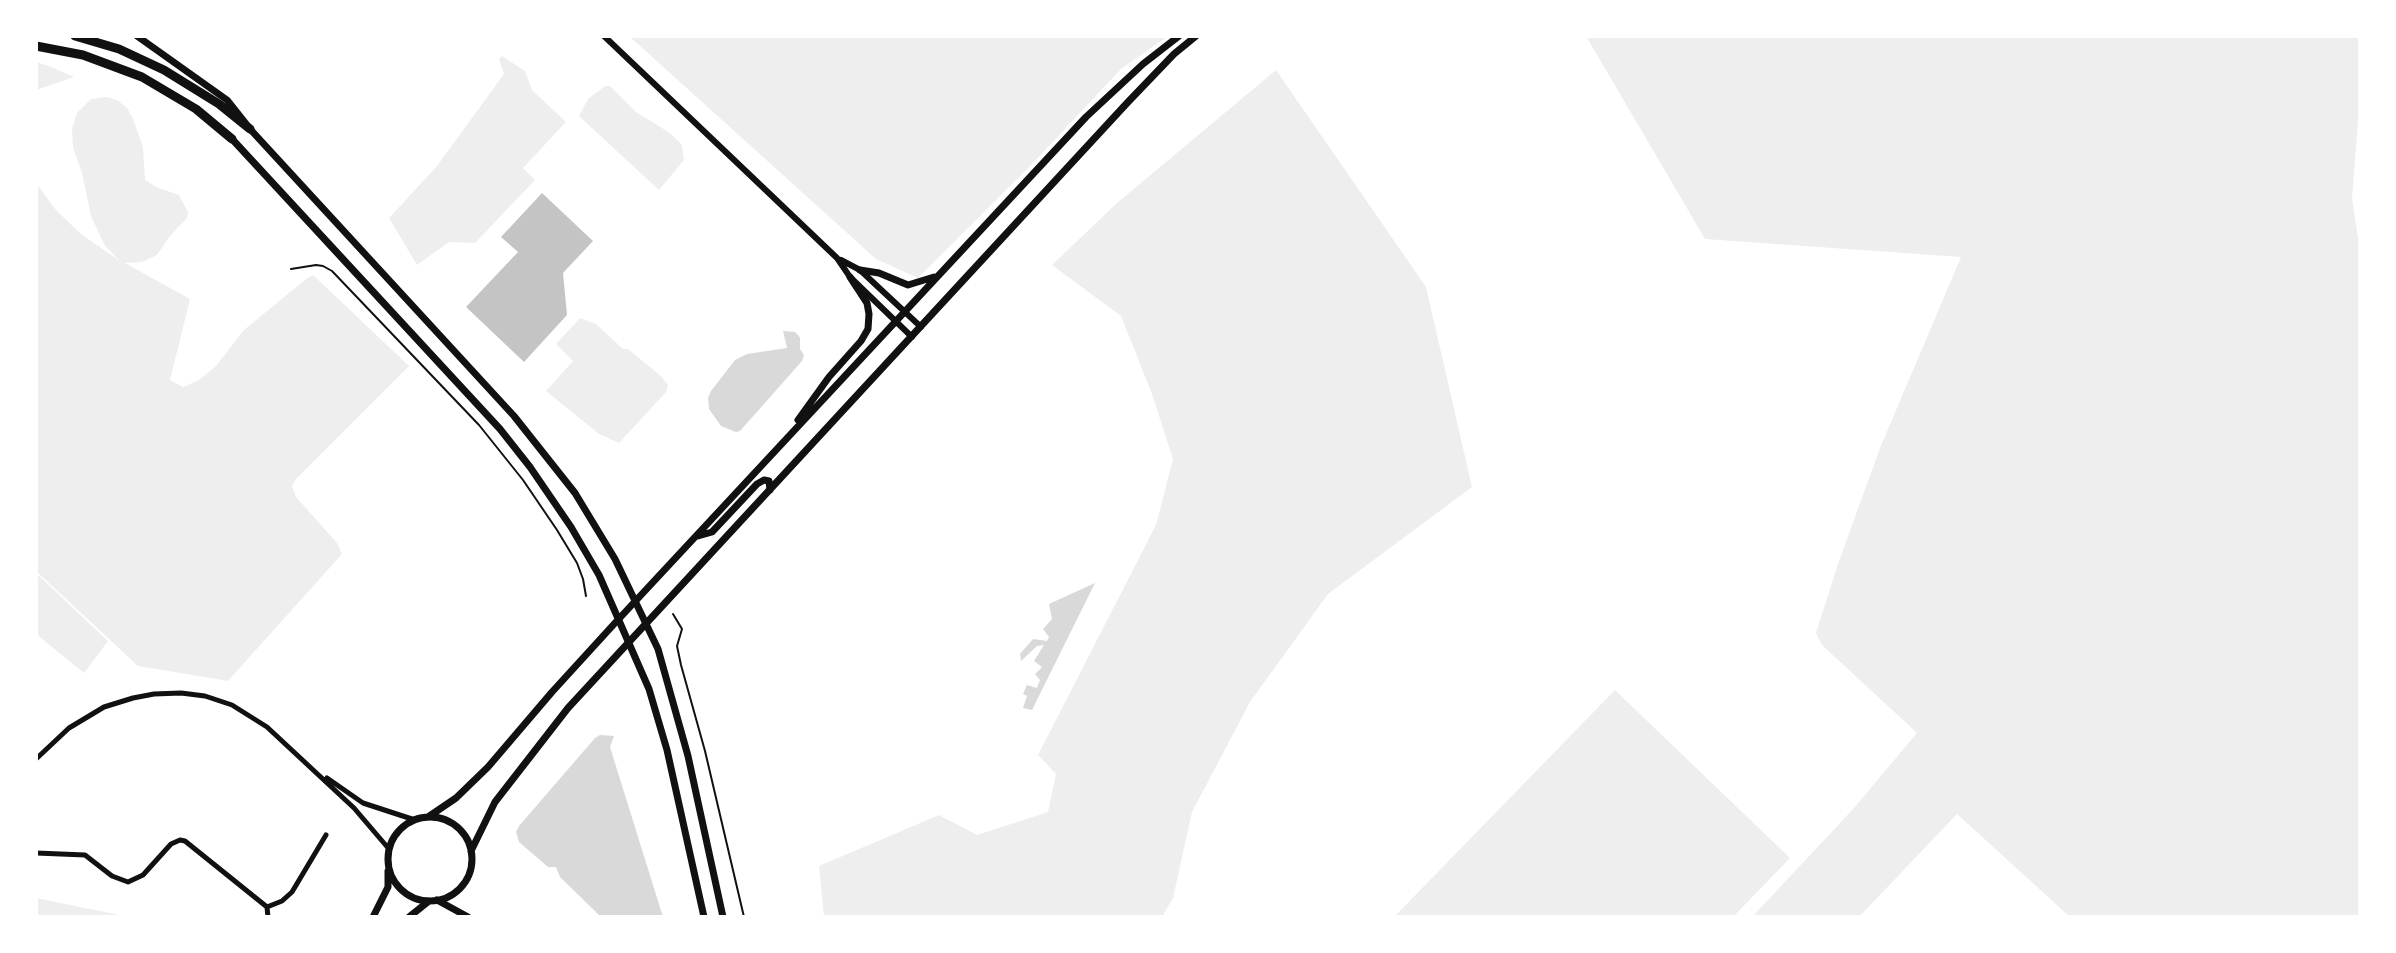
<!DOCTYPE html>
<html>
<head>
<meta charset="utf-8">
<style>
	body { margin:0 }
	#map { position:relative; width:2396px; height:953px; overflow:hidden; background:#fff; font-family:"Fira Sans Condensed",sans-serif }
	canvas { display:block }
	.frame { position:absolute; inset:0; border:38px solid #fff; pointer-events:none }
</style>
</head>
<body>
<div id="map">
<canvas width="2396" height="953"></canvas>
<div class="frame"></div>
</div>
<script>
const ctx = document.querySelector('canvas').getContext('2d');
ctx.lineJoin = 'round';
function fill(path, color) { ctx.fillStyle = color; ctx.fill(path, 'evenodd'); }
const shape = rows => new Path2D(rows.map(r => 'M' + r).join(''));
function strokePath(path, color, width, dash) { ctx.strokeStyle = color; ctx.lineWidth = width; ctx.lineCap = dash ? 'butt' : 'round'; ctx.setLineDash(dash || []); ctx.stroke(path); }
const green = shape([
	[629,36,1168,36,1121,69,1030,166,918,278,876,259],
	[1586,36,2359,36,2360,97,2352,198,2360,252,2360,917,2070,917,1957,814,1859,917,1752,917,1854,808,1917,733,1822,645,1816,633,1838,564,1880,448,1961,257,1705,239],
	[502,56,525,71,532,90,566,122,523,168,535,180,475,243,449,242,417,265,389,218,437,166,504,74,499,59],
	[36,62,49,66,74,77,36,90],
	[1276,70,1426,287,1472,487,1328,594,1250,702,1192,812,1173,898,1162,917,824,917,819,866,939,815,977,835,1048,812,1056,774,1038,755,1156,525,1173,459,1152,394,1121,316,1052,265,1117,203],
	[605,86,610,86,636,112,670,133,682,145,684,160,659,190,579,116,588,99],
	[106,97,117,100,127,108,133,119,143,147,145,180,156,187,179,195,188,212,187,218,169,237,157,255,142,262,125,263,190,299,170,380,183,387,199,380,216,366,244,330,306,279,313,275,409,366,296,479,292,486,296,497,337,543,342,554,228,681,138,666,36,571,36,183,56,210,82,235,120,261,105,246,91,216,82,173,73,147,72,129,77,113,91,99],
	[580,318,596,324,623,349,628,349,661,376,668,385,666,392,619,443,599,434,546,391,573,361,556,344],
	[36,573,108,641,84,673,36,634],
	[1615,690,1790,858,1733,917,1394,917],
	[36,898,129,917,36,917]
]);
const water = shape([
	[783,331,795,332,798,335,800,338,800,349,804,355,802,361,740,431,736,432,721,426,709,409,708,398,711,391,735,360,747,354,787,348],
	[1095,583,1032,710,1023,708,1027,696,1023,694,1027,685,1037,688,1040,680,1035,674,1042,667,1034,661,1044,645,1037,646,1021,661,1020,654,1033,639,1047,641,1049,637,1043,629,1052,619,1049,604],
	[600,735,614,736,610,747,663,917,601,917,560,877,556,867,548,867,519,842,516,832,519,826,595,738]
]);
const building = shape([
	[542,193,593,241,563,273,567,315,524,362,466,307,518,252,501,237]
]);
const path = shape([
	[673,614,682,629,677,646,681,665,705,751,744,917]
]);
const service = shape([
	[291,269,316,265,323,266,332,271,479,425,523,480,557,530,577,563,583,579,586,596]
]);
const minor = shape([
	[36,759,69,728,104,707,133,698,154,694,181,693,205,696,232,705,267,727,354,808,389,849],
	[327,778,363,803,415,820],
	[36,853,85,855,112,876,128,882,143,875,171,844,180,840,185,841,267,907,282,901,292,892,326,835],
	[267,907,268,917]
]);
const tertiary = shape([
	[604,36,837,258,850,277,912,337],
	[841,260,860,270,921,327]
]);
const secondary = shape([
	[860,270,879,273,908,285,934,277],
	[798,420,829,377,861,341,868,329,869,314,867,303,850,277],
	[698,536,712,532,757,484,764,480,769,481,770,490],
	[428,817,456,798,488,767,552,692,615,623,1086,117,1143,64,1179,36],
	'388 859a42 42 0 1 1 84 0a42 42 0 1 1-84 0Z',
	[471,851,495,802,568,708,1128,102,1174,54,1196,36],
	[373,917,388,887,388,871],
	[409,917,429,901]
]);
const primary = shape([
	[137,36,227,100,250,129,514,416,575,493,615,559,658,649,688,756,723,917],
	[232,139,500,429,530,467,571,527,599,575,649,689,667,750,704,917],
	[437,900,468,917]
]);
const motorway = shape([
	[75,36,119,49,164,70,219,104,250,129],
	[36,46,83,55,142,77,196,109,232,139]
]);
fill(green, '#eee');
fill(water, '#d9d9d9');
fill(building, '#c4c4c4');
strokePath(path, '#111', 2);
strokePath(service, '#111', 2);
strokePath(minor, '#111', 5);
strokePath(tertiary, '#111', 6);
strokePath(secondary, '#111', 7);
strokePath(primary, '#111', 7);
strokePath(motorway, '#111', 9);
</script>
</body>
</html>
